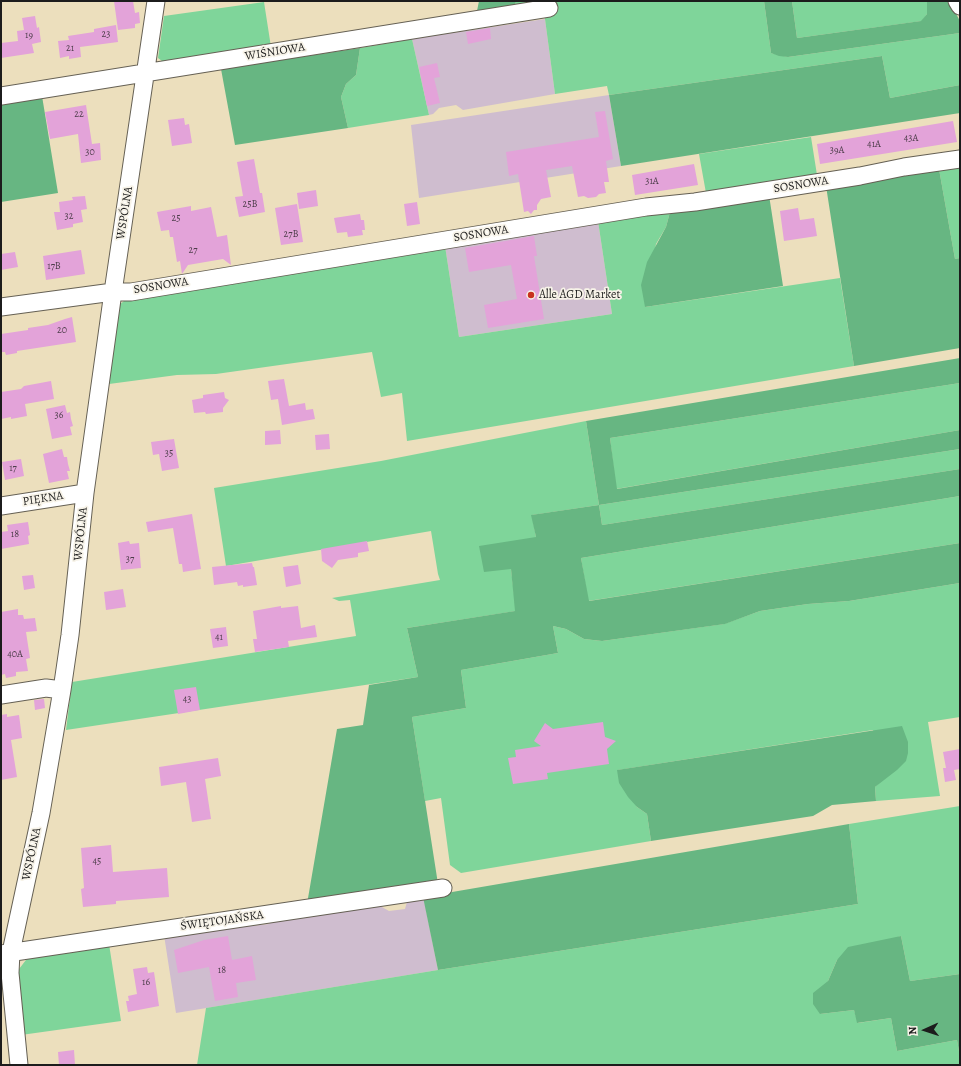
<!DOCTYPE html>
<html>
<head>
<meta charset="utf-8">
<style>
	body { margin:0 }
	#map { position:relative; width:961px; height:1066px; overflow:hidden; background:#ecdfbd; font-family:Alegreya,serif }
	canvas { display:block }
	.frame { position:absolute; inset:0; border:2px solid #1c1c1c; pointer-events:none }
	.north { position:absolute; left:905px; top:1010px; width:40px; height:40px; -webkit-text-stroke:3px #f7f3e8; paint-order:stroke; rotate:267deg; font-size:11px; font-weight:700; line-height:16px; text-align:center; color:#1c1c1c }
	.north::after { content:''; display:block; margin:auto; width:14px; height:18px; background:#1c1c1c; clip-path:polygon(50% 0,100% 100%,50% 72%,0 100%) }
</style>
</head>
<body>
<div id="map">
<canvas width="961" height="1066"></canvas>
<div class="frame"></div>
<div class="north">N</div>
</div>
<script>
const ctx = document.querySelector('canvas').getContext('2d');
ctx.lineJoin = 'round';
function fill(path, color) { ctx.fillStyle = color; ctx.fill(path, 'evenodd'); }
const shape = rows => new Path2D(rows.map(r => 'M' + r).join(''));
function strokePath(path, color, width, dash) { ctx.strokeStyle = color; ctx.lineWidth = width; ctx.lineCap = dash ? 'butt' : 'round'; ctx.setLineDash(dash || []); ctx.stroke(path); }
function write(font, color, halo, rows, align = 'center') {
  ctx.font = font + ' Alegreya,serif'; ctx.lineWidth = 3.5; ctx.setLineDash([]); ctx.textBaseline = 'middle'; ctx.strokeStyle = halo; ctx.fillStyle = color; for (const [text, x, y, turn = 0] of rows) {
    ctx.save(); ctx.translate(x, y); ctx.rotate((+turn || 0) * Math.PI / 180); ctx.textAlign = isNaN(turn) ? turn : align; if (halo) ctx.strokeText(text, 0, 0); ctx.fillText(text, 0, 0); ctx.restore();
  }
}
const industrial = shape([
	[545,19,555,94,463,110,456,105,439,108,433,114,429,115,412,39],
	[609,95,621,166,419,198,411,125],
	[598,221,612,314,459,337,445,246],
	[424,900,438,970,176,1013,164,935,236,924,241,927,269,924,270,920,380,906,389,911,405,909,407,902]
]);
const green = shape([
	[516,1,536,1,536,3,550,1,764,1,771,53,788,57,960,33,960,85,890,98,882,56,609,95,607,86,555,94,545,19,536,3,515,6],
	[792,1,927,1,927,14,922,21,797,38],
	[264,2,271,47,166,64,158,58,164,16],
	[412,39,429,115,348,128,341,97,346,84,356,75,360,48],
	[811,137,817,175,706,193,699,154],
	[960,166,960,258,955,259,939,169],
	[670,212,666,227,656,244,645,307,840,278,854,366,407,441,402,393,381,397,372,352,216,374,177,375,109,384,119,305,124,301,445,246,459,337,612,314,598,221],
	[960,383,960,430,616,489,610,438],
	[586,421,599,505,960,449,960,469,602,525,599,505,532,515,536,537,511,569,516,611,407,628,418,677,66,730,72,682,356,636,350,600,339,601,332,598,440,580,438,574,431,531,226,566,214,488,381,461],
	[960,496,960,543,588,601,581,558],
	[960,583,960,717,928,722,940,796,876,801,875,787,884,778,873,730,618,770,637,807,647,814,651,841,461,873,450,865,441,798,425,801,412,717,466,708,461,670,558,653,553,626,566,629,584,639,602,641,724,624,760,611,808,604,849,601],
	[960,806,960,974,910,981,901,936,837,960,828,981,820,1014,854,1010,858,1023,891,1018,897,1051,957,1040,960,1057,960,1065,197,1065,206,1008,438,970,858,904,849,824],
	[109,944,121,1021,21,1035,16,973,29,956]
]);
const forest = shape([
	[479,1,516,1,515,6,477,11],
	[764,1,792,1,797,38,921,21,927,14,927,1,949,1,960,21,960,33,788,57,779,56,771,53],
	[360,48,356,75,346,84,341,97,348,128,235,145,221,69],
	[882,56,890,98,960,85,960,113,621,166,609,95],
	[42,96,58,193,1,202,1,103],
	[939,169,955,259,960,258,960,348,854,366,826,186],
	[769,195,783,286,645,307,641,285,647,262,666,227,670,212],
	[960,358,960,383,610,438,617,489,960,430,960,449,599,505,602,525,960,469,960,496,581,558,589,601,960,543,960,583,849,601,808,604,760,611,725,624,602,641,584,639,566,629,553,626,558,653,461,670,466,708,412,717,438,884,307,904,337,729,363,725,369,685,418,677,407,628,515,611,511,569,484,572,479,546,536,537,531,515,599,505,586,421],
	[902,726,908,742,908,753,906,761,897,770,875,787,876,801,832,805,813,816,651,841,647,814,637,807,628,797,619,783,617,770],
	[849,824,858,904,438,970,423,897],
	[901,936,910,981,960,974,960,1057,957,1040,897,1051,891,1018,857,1023,854,1010,820,1014,813,1004,813,993,828,981,837,960,848,947]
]);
const building = shape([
	[114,1,133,1,135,13,139,12,140,23,135,24,135,28,118,30],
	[35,16,37,28,39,27,41,42,32,44,34,53,1,58,1,43,18,41,17,31,24,30,22,18],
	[116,25,118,42,80,47,81,57,69,59,69,56,60,58,58,41,69,40,68,36,94,32,94,29],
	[490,28,491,39,468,44,466,32],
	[437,63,440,77,434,78,440,103,427,106,419,67],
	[86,105,92,144,100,143,101,160,81,163,78,134,50,139,45,112],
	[605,111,613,159,606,161,609,182,604,182,606,193,599,194,596,197,588,198,584,196,578,197,572,166,546,170,551,197,541,199,537,205,537,210,534,210,531,214,528,211,524,212,518,174,509,176,506,152,599,137,595,112],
	[184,118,185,125,189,124,192,143,172,146,168,120],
	[953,121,957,142,820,164,817,144],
	[254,159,260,193,262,193,265,212,239,217,235,197,243,196,237,162],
	[694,164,698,185,635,195,632,175],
	[316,190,318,206,299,209,297,193],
	[85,196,87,209,81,210,83,222,73,224,73,227,57,230,54,212,60,212,59,202,73,200,72,197],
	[417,202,420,224,407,226,404,204],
	[297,204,303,242,281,245,275,208],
	[191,206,191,211,211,207,217,237,227,235,231,265,223,259,188,265,182,274,180,261,177,262,173,237,170,237,169,230,161,231,157,212],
	[798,208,800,220,814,218,817,236,784,241,780,211],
	[360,214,361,220,364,220,365,230,362,230,363,235,348,237,347,232,337,233,334,218],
	[534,236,537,256,534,256,544,319,488,328,484,305,517,299,511,265,469,272,465,248],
	[81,250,85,274,46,280,43,256],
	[15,252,18,267,1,270,1,254],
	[72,317,76,342,17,351,17,353,6,355,5,352,1,352,1,334,28,330,28,328,48,325,65,319],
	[284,379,289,406,305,403,306,410,313,409,315,419,282,425,278,399,271,400,268,381],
	[51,381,54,399,25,404,27,416,11,419,11,417,1,419,1,392,21,389,24,386],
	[224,392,225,398,229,400,223,408,223,412,206,414,205,412,194,413,192,400,203,398,203,395],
	[65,405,67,413,70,412,71,419,73,426,70,427,72,435,52,439,46,409],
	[280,430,281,444,265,445,265,431],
	[329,434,330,449,316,450,315,435],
	[174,439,179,468,162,471,159,454,153,455,151,442],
	[62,449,64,457,67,457,68,464,70,471,67,471,69,479,49,483,43,454],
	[21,459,24,476,5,480,2,462],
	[192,514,201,569,183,572,182,564,179,564,173,528,148,532,146,522],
	[28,522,30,535,28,536,29,544,1,549,1,532,8,531,7,525],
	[129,541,130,544,139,543,141,568,121,570,118,543],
	[367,541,369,551,358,553,358,557,338,560,332,568,322,561,321,549],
	[252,563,253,567,254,567,257,585,243,587,243,585,238,586,237,582,214,585,212,567],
	[298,565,301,584,286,587,283,567],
	[33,575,35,588,24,590,22,576],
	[123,589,126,607,106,610,104,592],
	[281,606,281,608,298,606,301,628,315,625,317,637,288,641,289,647,255,652,253,639,257,639,253,611],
	[18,609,18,615,23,615,24,619,35,618,37,631,26,632,30,658,26,659,28,671,16,672,16,676,6,678,5,674,1,675,1,612],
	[226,627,228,646,213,648,210,629],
	[196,687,200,710,178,714,174,690],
	[44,699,45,708,35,710,34,700],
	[7,714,7,717,19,715,22,738,11,740,17,777,1,780,1,715],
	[603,722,605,737,616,741,607,749,609,764,547,773,548,779,513,784,508,758,516,757,515,750,541,746,534,741,545,723,553,729],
	[960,749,960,769,954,770,956,780,945,782,943,768,946,768,943,752],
	[218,758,221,776,205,779,211,819,192,822,186,782,161,786,159,767],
	[111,845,113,872,167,868,169,897,116,901,116,904,83,907,81,889,84,888,81,848],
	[228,936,232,960,252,956,256,980,236,983,238,997,215,1001,209,967,178,973,174,950,204,940],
	[147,967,148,973,154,972,159,1006,128,1012,126,1001,129,1001,128,996,137,994,133,969],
	[74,1050,75,1065,59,1065,58,1052]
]);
const minor = shape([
	[957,1,960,6],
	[1,96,549,8],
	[1,307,113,292,131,292,646,207,695,202,860,176,904,167,960,159],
	[1,506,85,493],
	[1,695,46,688,62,690],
	[1,954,443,888],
	[19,1065,10,973,11,952,41,813,62,690,70,635,85,493,113,292,156,1]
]);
const markers = [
	[531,295,4,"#c8321e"]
];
const numberNames = [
	["23",106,35],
	["19",29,36],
	["21",70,49],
	["22",79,115],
	["43A",911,139],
	["41A",874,145],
	["39A",837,151],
	["30",90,153],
	["31A",652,182],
	["25B",250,205],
	["32",69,217],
	["25",176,219],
	["27B",291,235],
	["27",193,251],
	["17B",54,267],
	["20",62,331],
	["36",59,416],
	["35",169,454],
	["17",13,469],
	["18",15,535],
	["37",130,560],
	["41",219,638],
	["40A",15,655],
	["43",187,700],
	["45",97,862],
	["18",222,971],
	["16",146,983]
];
const streetNames = [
	["WIŚNIOWA",275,52,-9],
	["SOSNOWA",801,185,-9],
	["WSPÓLNA",125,213,-81],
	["SOSNOWA",481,234,-9],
	["SOSNOWA",161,286,-9],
	["PIĘKNA",43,499,-9],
	["WSPÓLNA",81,534,-84],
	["WSPÓLNA",32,854,-78],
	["ŚWIĘTOJAŃSKA",222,921,-8]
];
const poiNames = [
	["Alle AGD Market",539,295]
];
fill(industrial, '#cfbdcf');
fill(green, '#7fd59a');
fill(forest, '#67b682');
fill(building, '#e3a3d9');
strokePath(minor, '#656054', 19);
strokePath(minor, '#fff', 17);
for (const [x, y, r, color] of markers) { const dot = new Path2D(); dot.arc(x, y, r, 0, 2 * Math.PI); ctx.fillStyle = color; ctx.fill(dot); strokePath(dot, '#f7f3e8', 1.5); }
write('10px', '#4e3e4b', null, numberNames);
write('12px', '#1c1c1c', '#f7f3e8', streetNames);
write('12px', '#1c1c1c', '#f7f3e8', poiNames, 'left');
</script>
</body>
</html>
